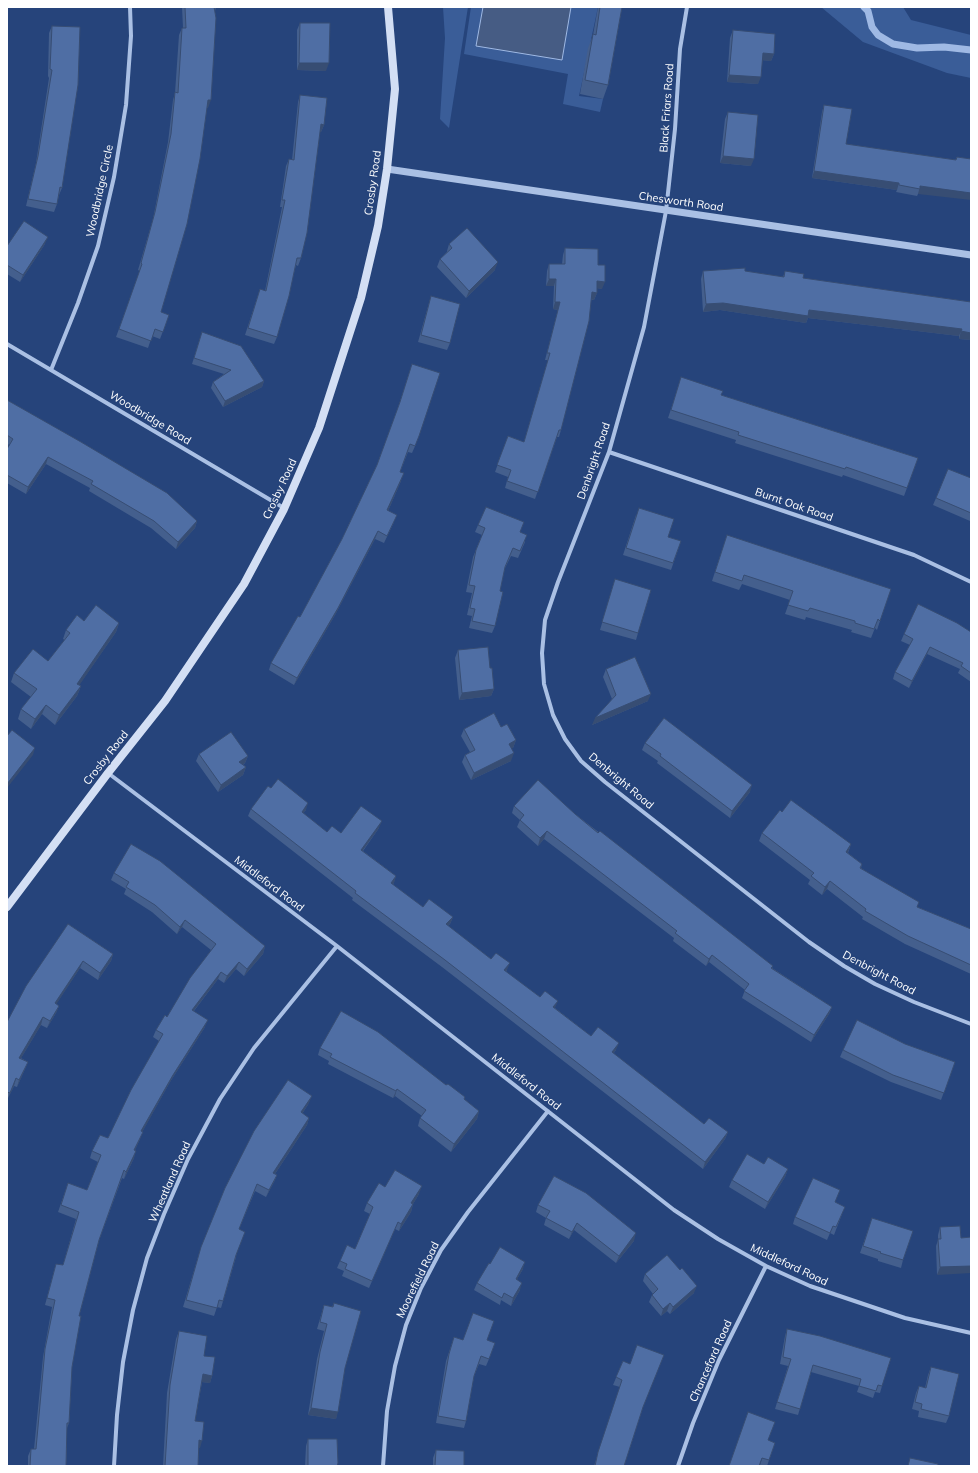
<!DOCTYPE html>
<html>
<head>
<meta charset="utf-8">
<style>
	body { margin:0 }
	#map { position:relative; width:978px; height:1473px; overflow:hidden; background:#26447b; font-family:Mulish,sans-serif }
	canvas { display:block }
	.frame { position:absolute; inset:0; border:8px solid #fff; pointer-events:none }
</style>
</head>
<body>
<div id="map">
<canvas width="978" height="1473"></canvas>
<div class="frame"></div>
</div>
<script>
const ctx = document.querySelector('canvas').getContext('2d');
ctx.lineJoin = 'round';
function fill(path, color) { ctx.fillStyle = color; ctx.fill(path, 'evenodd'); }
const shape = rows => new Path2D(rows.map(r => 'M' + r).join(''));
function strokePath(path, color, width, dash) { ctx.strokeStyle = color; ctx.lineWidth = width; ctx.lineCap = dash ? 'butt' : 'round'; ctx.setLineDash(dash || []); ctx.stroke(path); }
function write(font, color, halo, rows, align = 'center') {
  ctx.font = font + ' Mulish,sans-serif'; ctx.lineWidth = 3; ctx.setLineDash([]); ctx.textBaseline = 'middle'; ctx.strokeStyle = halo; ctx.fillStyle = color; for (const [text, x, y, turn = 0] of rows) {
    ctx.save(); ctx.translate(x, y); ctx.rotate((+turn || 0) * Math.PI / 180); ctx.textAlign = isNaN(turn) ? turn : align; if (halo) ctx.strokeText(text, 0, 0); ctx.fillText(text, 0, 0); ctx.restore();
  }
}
const green = shape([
	[443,7,468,7,449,128,440,119,445,38],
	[471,7,598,7,579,96,603,99,600,112,563,104,568,74,464,54],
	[821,7,903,7,911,20,971,35,971,78,947,73,863,42]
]);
const water = shape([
	[483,7,571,7,562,60,476,46,483,7]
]);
const stream = shape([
	[864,7,868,11,872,27,878,35,893,44,917,48,944,47,971,50]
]);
const minor = shape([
	[687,7,680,49,675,129,666,211,644,327,609,452,558,582,545,620,542,653,544,684,553,715,565,739,581,761,605,782,809,942,844,966,875,984,914,1002,971,1024],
	[7,344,284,508],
	[51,370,78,303,98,246,114,177,126,105,131,36,130,7],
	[609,452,914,555,971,582],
	[108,773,337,946,674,1210,718,1239,766,1266,810,1286,905,1318,971,1333],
	[114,1466,117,1415,123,1362,133,1310,147,1258,164,1214,188,1159,220,1099,254,1048,337,946],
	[383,1466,387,1411,395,1366,406,1325,421,1288,441,1250,468,1212,548,1111],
	[678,1466,693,1423,719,1360,766,1266]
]);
const tertiary = shape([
	[387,169,971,255]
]);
const secondary = shape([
	[7,907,108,773,165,701,244,584,284,509,319,428,361,298,378,226,387,169,395,89,388,7]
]);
const wall = shape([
	[182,7,216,7,215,11,208,108,207,108,161,312,169,315,160,339,152,336,148,348,116,337,140,271,138,270,153,219,168,142,173,100,175,93,179,35,182,28,183,28],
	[598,7,622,7,608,85,603,99,580,94,588,48,593,35],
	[300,23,326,71,297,70,297,30],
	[52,26,62,188,59,195,57,204,54,212,26,206,36,163,49,78,48,76,49,33],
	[733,30,774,54,771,61,762,60,758,84,727,82,730,38],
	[300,95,324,125,321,132,320,132,301,258,298,266,296,265,277,337,274,344,245,335,260,289,265,291,282,207,280,207,286,166,289,159,292,160,298,102],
	[824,105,846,144,955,160,957,157,971,159,918,194,917,196,896,192,897,190,812,178,822,112],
	[728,112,751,166,720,163,725,119],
	[45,244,20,282,7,274,7,246],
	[449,244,495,270,466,298,437,267,440,259,447,252,447,251],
	[565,248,598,265,602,289,597,288,597,293,594,300,591,300,561,430,559,437,557,437,535,499,505,488,508,477,495,472,508,436,524,442,548,360,545,360,558,310,553,309,554,286,546,286,547,271,549,264,562,264,563,255],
	[703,271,745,271,783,277,785,271,803,278,971,302,971,340,959,339,959,336,808,318,806,323,720,310,703,312,701,279],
	[431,296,450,343,447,350,418,342,429,303],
	[202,332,264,381,262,387,223,407,211,388,213,382,224,374,192,364],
	[412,364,416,444,412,453,408,452,400,472,401,481,388,511,394,522,384,543,375,539,335,615,294,685,269,670,271,663,300,617,342,539,377,465,398,408],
	[679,385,721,395,918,458,904,496,843,475,842,477,735,443,736,440,668,418],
	[7,400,197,521,195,528,176,549,151,528,89,491,90,488,46,464,26,494,7,483,7,449,10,445,7,444],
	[971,478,971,520,970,521,933,505,936,498],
	[636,515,668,537,681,541,671,570,623,555],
	[478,525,520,532,525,542,518,558,511,556,504,570,500,591,495,626,492,633,469,628,472,616,467,615,472,593,466,592,473,557,482,535,475,532],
	[727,535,880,621,877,630,875,628,871,638,851,632,852,630,806,617,805,620,785,614,790,600,742,584,739,590,712,581],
	[615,579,638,633,636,640,600,630],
	[84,621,119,623,116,632,79,685,81,686,77,696,55,725,42,714,31,729,18,719,21,709,31,697,11,682,14,673,48,661,65,640,63,639,66,630],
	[971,632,971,682,958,673,960,669,927,654,909,688,893,679,895,672,910,645,901,641,904,634],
	[458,650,490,668,494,689,491,696,459,700,455,658],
	[606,669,648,701,592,725,612,699,603,677],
	[501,727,516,740,513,748,511,748,511,761,471,780,462,762,465,755,470,752,461,736,464,729],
	[645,743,750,792,730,818,657,763,658,761,642,750],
	[199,754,248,756,245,763,243,765,246,767,243,775,218,792,196,761],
	[271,788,306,810,303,813,327,832,341,833,379,828,363,851,396,876,393,885,423,907,453,917,450,924,448,926,491,959,507,970,506,972,555,1008,591,1036,616,1050,613,1054,704,1124,728,1132,725,1139,703,1169,442,967,352,900,353,898,248,816,251,809],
	[514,806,575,814,773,966,772,968,832,1007,829,1014,811,1042,742,998,745,990,709,962,706,966,673,941,674,938,544,839,538,846,517,827,520,820,512,813],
	[782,812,851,844,848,853,862,864,861,868,917,907,971,929,971,974,905,944,862,919,863,917,827,889,822,895,808,884,810,880,759,841,762,833],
	[114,873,265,946,263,954,244,976,236,969,224,983,218,979,194,1011,205,1027,170,1082,142,1132,140,1139,135,1150,134,1158,124,1179,122,1178,99,1240,79,1316,72,1367,69,1423,67,1428,66,1466,28,1466,28,1456,31,1449,34,1449,43,1357,52,1307,45,1305,54,1271,56,1264,63,1265,76,1219,58,1212,68,1183,87,1190,98,1162,90,1158,92,1151,108,1138,159,1041,153,1037,156,1030,167,1017,211,950,182,927,177,934,152,912,124,894,126,889,111,880],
	[68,924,113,954,111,961,98,980,80,968,56,1004,59,1006,56,1013,47,1028,41,1025,21,1058,28,1062,25,1069,17,1087,14,1086,7,1100,7,1022],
	[905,1044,955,1062,941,1100,891,1082,840,1057,843,1050],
	[320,1048,446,1085,465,1097,464,1099,479,1111,477,1119,451,1152,418,1126,420,1118,422,1116,395,1096,393,1098,328,1064,329,1061,318,1055],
	[309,1103,302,1114,309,1118,307,1125,275,1174,277,1175,274,1182,266,1197,255,1191,239,1229,236,1257,221,1308,217,1307,214,1316,183,1307,199,1254,225,1188],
	[764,1164,788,1169,785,1177,765,1209,729,1187,732,1180],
	[385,1187,419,1194,413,1204,411,1212,399,1231,395,1229,369,1288,342,1276,344,1271,337,1268,340,1261,355,1249,370,1214,364,1211,367,1203],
	[835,1202,842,1214,834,1235,830,1233,827,1240,793,1224,795,1217],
	[538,1205,634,1241,616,1263,574,1230,569,1239,544,1225,546,1218,536,1212],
	[872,1218,903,1260,901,1268,878,1261,878,1259,860,1253],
	[940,1227,961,1238,937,1275,936,1246,938,1240,938,1235],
	[490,1264,523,1269,517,1279,520,1290,511,1306,501,1300,500,1305,474,1290,477,1283],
	[645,1274,694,1293,670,1314,667,1311,661,1316,649,1302,652,1295,653,1294,643,1281],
	[334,1303,345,1368,336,1419,308,1415,317,1359,324,1331,317,1329,324,1305,332,1307],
	[787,1329,882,1386,880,1393,875,1392,873,1398,857,1392,859,1386,811,1372,798,1415,775,1409,788,1366,780,1364,785,1336],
	[179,1331,204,1356,212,1376,210,1383,202,1382,195,1421,200,1448,198,1448,198,1466,163,1466,167,1393,176,1339],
	[454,1337,463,1340,487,1340,489,1359,486,1366,479,1364,474,1376,466,1421,464,1428,436,1423,446,1361],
	[623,1361,642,1410,624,1466,594,1466,620,1387,613,1385],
	[931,1367,949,1416,946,1423,918,1417,919,1411,912,1409,916,1393,919,1386,925,1388,928,1375],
	[308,1439,337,1466,305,1466,306,1446],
	[768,1440,775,1443,767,1466,762,1466,760,1465],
	[436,1450,464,1466,433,1466,433,1458]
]);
const shadedWall = shape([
	[763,53,774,54,771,61,760,60],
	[299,63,329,63,326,71,297,70],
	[729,75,761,77,758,84,727,82],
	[208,100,211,100,208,108,205,107],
	[321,124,324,125,321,132,319,132],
	[723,156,754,159,751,166,720,163],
	[814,171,899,183,897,190,812,178],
	[920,186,971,193,971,200,918,194],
	[48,237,45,244,20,282,23,275],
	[498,262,495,270,466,298,469,291],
	[549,279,556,279,554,286,546,286],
	[597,281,605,282,602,289,595,288],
	[592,292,597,293,594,300,589,299],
	[555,302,560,302,558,310,553,309],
	[723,303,809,310,962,329,959,336,808,318,806,323,720,310,703,312,706,304],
	[961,331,971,333,971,340,959,339],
	[264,381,262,387,223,407,225,401],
	[48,457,46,464,26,494,28,487],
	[404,473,401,481,385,518,387,510],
	[197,521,195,528,176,549,178,542],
	[378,531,375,539,335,615,294,685,297,678],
	[119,623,116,632,74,693,77,684],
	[930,647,927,654,909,688,912,681],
	[81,686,77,696,55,725,59,715],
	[494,689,491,696,459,700,462,693],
	[651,694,648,701,592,725,595,718],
	[46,705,42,714,31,729,35,719],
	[516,740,513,748,506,751,509,744],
	[35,748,33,755,7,788,7,784],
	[514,753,511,761,471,780,474,773],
	[248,756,245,763,236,769,239,762],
	[246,767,243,775,218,792,221,785],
	[752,785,750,792,730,818,732,811],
	[308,803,306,810,299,819,302,812],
	[382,821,379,828,358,857,361,850],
	[547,831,544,839,538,846,540,838],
	[851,844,848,852,843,860,846,852],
	[396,876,394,883,388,890,391,883],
	[830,881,827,889,822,895,825,887],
	[453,917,450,924,444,931,446,924],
	[185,920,182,927,177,934,180,927],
	[265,946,263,954,244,976,247,969],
	[113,954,111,961,98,980,100,973],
	[712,955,709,962,706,966,709,959],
	[83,961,80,968,52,1011,55,1003],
	[239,962,236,969,224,983,227,976],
	[510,963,507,970,502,977,504,970],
	[221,972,218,979,189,1017,192,1010],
	[558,1001,555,1008,553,1007],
	[59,1006,56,1013,47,1028,50,1021],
	[832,1007,829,1014,811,1042,814,1035],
	[43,1017,41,1025,17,1065,19,1058],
	[208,1020,205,1027,170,1082,139,1138,141,1131,173,1075],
	[619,1043,616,1050,609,1059,612,1052],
	[28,1062,25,1069,17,1087,19,1080],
	[16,1078,14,1086,7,1100,10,1093],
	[397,1089,395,1096,393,1098,396,1091],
	[312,1096,309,1103,298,1120,301,1112],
	[479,1111,477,1119,451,1152,454,1144],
	[309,1118,307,1125,271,1180,273,1173],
	[143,1132,140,1139,132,1157,134,1150],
	[728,1132,725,1139,703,1169,705,1162],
	[136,1151,134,1158,124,1179,126,1172],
	[788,1169,785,1177,765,1209,768,1202],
	[277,1175,274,1182,266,1197,269,1190],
	[422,1186,419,1194,409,1211,411,1203],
	[413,1204,411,1212,399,1231,401,1224],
	[577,1223,574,1230,569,1239,572,1232],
	[636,1233,634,1241,616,1263,619,1256],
	[525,1262,523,1269,513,1286,516,1279],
	[971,1266,971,1273,937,1275,940,1267],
	[522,1283,520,1290,511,1306,513,1298],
	[697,1286,694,1293,670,1314,673,1307],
	[670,1303,667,1311,661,1316,663,1309],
	[203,1374,212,1376,210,1383,200,1382],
	[311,1408,338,1412,336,1419,308,1415],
	[199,1440,202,1441,200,1448,196,1448]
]);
const building = shape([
	[185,7,214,7,216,18,211,100,208,100,200,159,187,224,161,312,169,315,163,332,155,329,151,341,119,329,142,264,141,263,155,212,171,134,175,92,178,93,182,28,186,28,185,7],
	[600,7,622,7,608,85,585,80,593,34,596,35,600,7],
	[300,23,330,23,329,63,299,63,300,23],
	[52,26,80,27,78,85,62,188,60,187,57,204,28,199,38,156,52,70,50,69,52,26],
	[733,30,775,34,774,54,763,53,761,77,729,75,733,30],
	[300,95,327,98,324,125,321,124,307,233,301,258,297,258,289,296,277,337,248,328,260,289,266,291,285,200,282,200,289,159,294,160,300,95],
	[824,105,852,109,846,144,956,160,957,157,971,159,971,193,920,186,920,189,899,185,899,183,814,171,824,105],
	[728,112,758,115,754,159,723,156,728,112],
	[24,221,48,237,23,275,7,265,7,246,24,221],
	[467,228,498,262,469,291,440,259,452,248,449,244,467,228],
	[565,248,598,249,598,265,605,265,605,282,597,281,597,293,592,292,589,321,561,430,559,430,538,492,507,481,511,470,497,465,508,436,524,442,550,353,547,353,560,302,555,302,556,279,549,279,549,264,565,264,565,248],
	[745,268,745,271,784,277,785,271,804,274,803,278,971,302,971,333,961,331,962,329,809,310,808,316,723,303,706,304,703,271,745,268],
	[431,296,460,304,450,343,421,335,431,296],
	[202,332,241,346,264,381,225,401,213,382,231,370,194,358,202,332],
	[412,364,440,373,419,436,415,446,410,444,400,472,404,473,387,510,397,515,387,536,378,531,338,608,297,678,271,663,298,616,300,617,342,539,377,465,400,402,412,364],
	[681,377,723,391,721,395,918,458,907,488,846,467,845,469,738,435,739,432,671,410,681,377],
	[7,400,81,442,167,493,197,521,178,542,154,521,91,484,93,481,48,457,28,487,7,475,7,449,13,439,7,435,7,400],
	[948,469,971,478,971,513,936,498,948,469],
	[486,507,524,522,520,532,527,535,520,551,513,548,505,567,500,591,503,592,495,626,472,621,475,609,470,608,475,586,469,585,476,550,485,528,478,525,486,507],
	[639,508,674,519,668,537,681,541,673,563,626,548,639,508],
	[727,535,891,589,880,621,878,619,874,629,855,623,855,621,810,608,808,611,788,605,793,591,744,575,742,581,715,572,727,535],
	[615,579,651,590,638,633,602,622,615,579],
	[918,604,957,623,971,632,971,673,961,666,963,663,930,647,912,681,895,672,913,639,904,634,918,604],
	[96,605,119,623,77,684,81,686,59,715,46,705,35,719,21,709,37,689,14,673,33,649,48,661,70,633,66,630,77,615,84,621,96,605],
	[488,647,490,668,492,668,494,689,462,693,458,650,488,647],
	[635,657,651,694,595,718,616,695,606,669,635,657],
	[494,713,501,727,507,724,516,740,509,744,514,753,474,773,465,755,475,750,464,729,494,713],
	[664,718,752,785,732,811,660,756,661,754,645,743,664,718],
	[12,730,35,748,7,784,7,736,12,730],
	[231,732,248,756,239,762,246,767,221,785,199,754,231,732],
	[278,779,308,803,302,812,327,832,332,826,341,833,361,806,382,821,361,850,396,876,391,883,423,907,429,899,453,917,446,924,491,959,496,953,510,963,504,970,540,997,545,991,558,1001,553,1007,591,1036,598,1027,619,1043,612,1052,704,1124,709,1118,728,1132,705,1162,445,960,355,893,356,891,251,809,268,786,271,788,278,779],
	[538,780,575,814,598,833,600,831,773,966,771,968,832,1007,814,1035,744,991,749,984,712,955,709,959,675,933,677,931,547,831,540,838,520,820,524,815,514,806,538,780],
	[791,800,851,844,846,852,862,864,860,868,919,902,917,907,971,929,971,965,908,936,865,911,866,909,830,881,825,887,811,876,814,873,762,833,780,810,782,812,791,800],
	[131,844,160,861,265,946,247,969,239,962,227,976,221,972,192,1010,208,1020,173,1075,141,1131,143,1132,134,1150,136,1151,126,1172,124,1170,99,1240,79,1316,81,1316,72,1367,69,1423,67,1423,66,1466,30,1466,31,1449,36,1449,45,1349,55,1300,47,1298,56,1264,63,1265,79,1212,61,1205,68,1183,87,1190,101,1155,92,1151,100,1135,108,1138,131,1090,163,1034,156,1030,165,1015,167,1017,190,978,216,944,185,920,180,927,155,905,126,887,129,882,114,873,131,844],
	[68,924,113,954,100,973,83,961,55,1003,59,1006,50,1021,43,1017,19,1058,28,1062,19,1080,16,1078,10,1093,7,1092,7,1022,26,986,68,924],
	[341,1011,378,1032,446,1085,448,1084,465,1097,464,1099,479,1111,454,1144,420,1118,426,1110,397,1089,396,1091,330,1057,332,1054,320,1048,341,1011],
	[857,1020,905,1044,955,1062,944,1093,893,1075,843,1050,857,1020],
	[288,1080,312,1096,301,1112,309,1118,273,1173,277,1175,269,1190,257,1184,239,1229,245,1232,236,1255,223,1301,219,1300,217,1308,186,1300,201,1247,225,1188,254,1131,288,1080],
	[747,1154,764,1164,768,1157,788,1169,768,1202,732,1180,747,1154],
	[395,1170,422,1186,411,1203,413,1204,401,1224,398,1222,372,1281,345,1269,347,1264,340,1261,347,1245,355,1249,373,1207,367,1203,379,1183,385,1187,395,1170],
	[554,1176,586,1193,636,1233,619,1256,577,1223,572,1232,546,1218,550,1211,538,1205,554,1176],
	[813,1178,840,1190,835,1202,845,1207,836,1227,833,1226,830,1233,795,1217,813,1178],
	[872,1218,913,1231,903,1260,880,1253,881,1252,863,1246,872,1218],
	[960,1226,961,1238,971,1237,971,1266,940,1267,938,1239,941,1239,940,1227,960,1226],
	[500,1247,525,1262,516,1279,522,1283,513,1298,504,1293,502,1298,477,1283,489,1263,490,1264,500,1247],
	[667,1255,680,1270,682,1268,697,1286,673,1307,670,1303,663,1309,652,1295,658,1289,645,1274,667,1255],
	[334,1303,361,1311,345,1368,338,1412,311,1408,320,1352,327,1324,320,1322,324,1305,333,1307,334,1303],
	[473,1313,494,1321,487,1340,495,1343,489,1359,481,1356,474,1376,466,1421,438,1416,449,1354,454,1337,463,1340,473,1313],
	[787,1329,820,1336,891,1358,882,1386,878,1385,876,1391,859,1386,861,1379,813,1365,800,1409,777,1402,791,1359,783,1357,787,1329],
	[179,1331,207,1336,204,1356,215,1357,212,1376,203,1374,195,1421,204,1422,202,1441,199,1440,198,1466,165,1466,170,1385,179,1331],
	[637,1345,664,1355,643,1407,624,1466,595,1466,598,1452,622,1380,616,1377,623,1361,630,1364,637,1345],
	[931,1367,959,1374,949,1416,921,1409,922,1404,915,1402,919,1386,926,1388,931,1367],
	[748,1412,775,1422,768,1440,775,1443,769,1460,762,1458,759,1466,729,1466,748,1412],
	[308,1439,337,1439,338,1463,337,1466,308,1466,308,1439],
	[436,1450,464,1451,464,1466,435,1466,436,1450],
	[910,1458,938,1464,938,1466,908,1466,910,1458]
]);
const streetNames = [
	["Black Friars Road",667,108,-86],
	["Crosby Road",373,183,-82],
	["Woodbridge Circle",100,191,-78],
	["Chesworth Road",681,202,8],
	["Woodbridge Road",150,418,31],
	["Denbright Road",594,461,-71],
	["Crosby Road",280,489,-65],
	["Burnt Oak Road",794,505,19],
	["Crosby Road",106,758,-52],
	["Denbright Road",621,781,40],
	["Middleford Road",269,884,37],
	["Denbright Road",879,973,28],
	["Middleford Road",526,1082,38],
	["Wheatland Road",170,1182,-66],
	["Middleford Road",789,1265,25],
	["Moorefield Road",418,1280,-64],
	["Chanceford Road",711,1361,-66]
];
fill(green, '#3a5d98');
fill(water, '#465c84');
strokePath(water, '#9fb9e4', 1);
strokePath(stream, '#9fb9e4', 7);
strokePath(minor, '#aac0e4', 4);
strokePath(tertiary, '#aac0e4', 7);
strokePath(secondary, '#d3dff4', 8);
fill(wall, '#445f8d');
fill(shadedWall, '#374d73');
fill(building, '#4f6ea4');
strokePath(building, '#374d73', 1);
write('11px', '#fff', '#26447b', streetNames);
</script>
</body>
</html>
